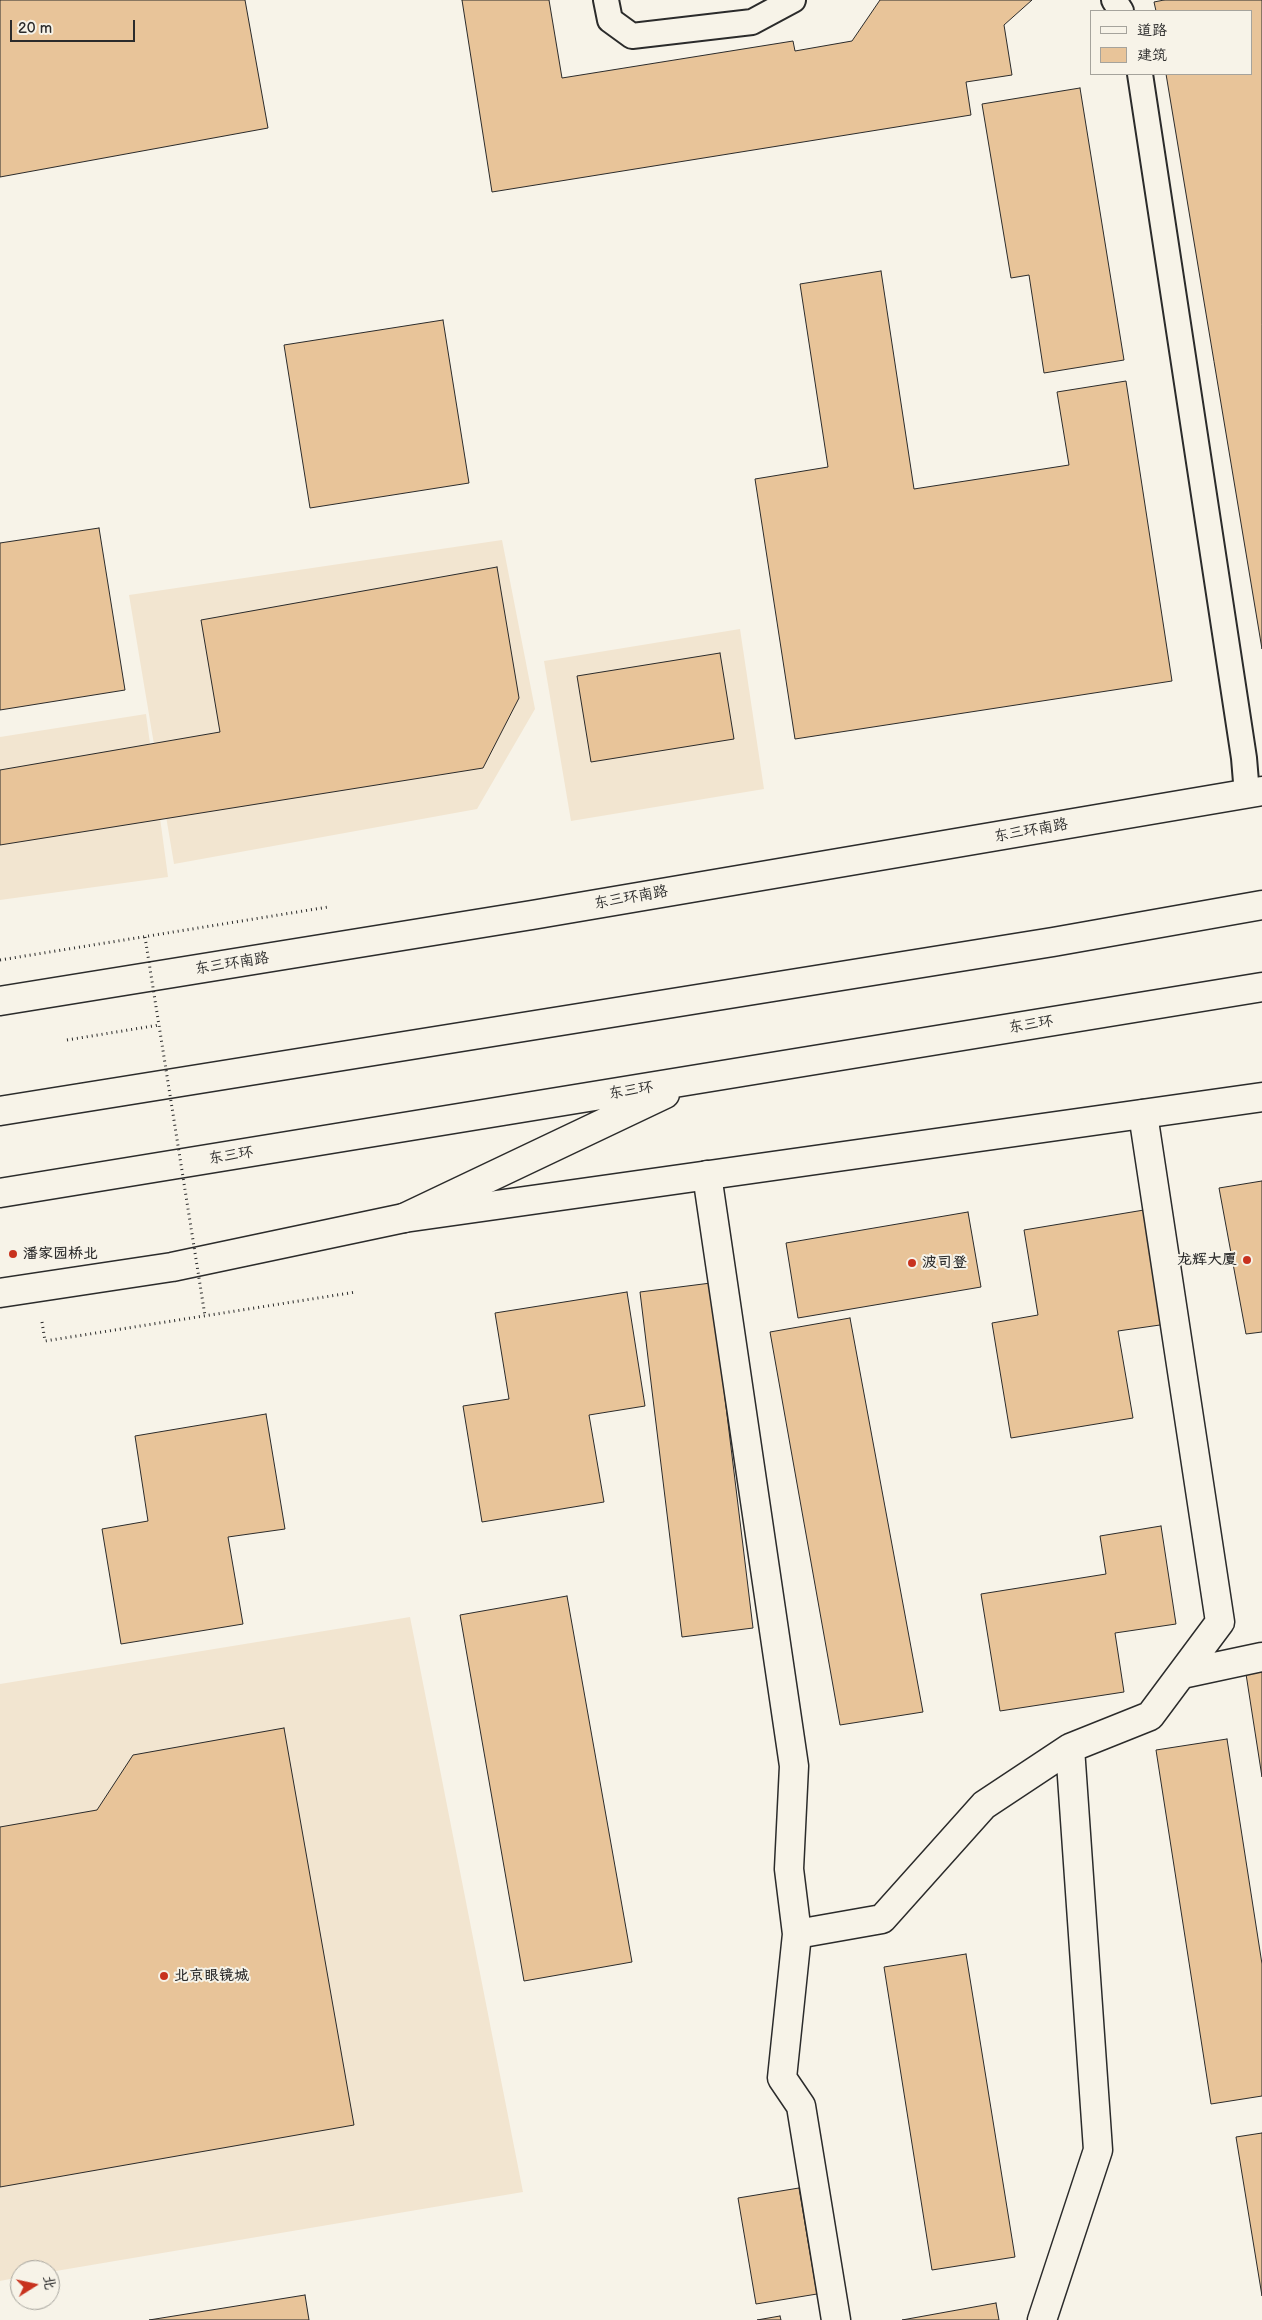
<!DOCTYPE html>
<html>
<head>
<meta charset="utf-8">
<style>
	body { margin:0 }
	#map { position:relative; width:1262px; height:2320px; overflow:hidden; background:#f7f3e8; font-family:"Balsamiq Sans","LXGW WenKai TC",sans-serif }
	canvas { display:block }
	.legend { position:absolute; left:1090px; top:10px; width:162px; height:65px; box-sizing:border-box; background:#f7f3e8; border:1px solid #a5a39c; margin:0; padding:6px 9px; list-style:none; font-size:15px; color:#2b2b2b }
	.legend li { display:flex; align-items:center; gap:10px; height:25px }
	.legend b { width:25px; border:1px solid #a5a39c }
	.north { position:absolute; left:10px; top:2260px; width:50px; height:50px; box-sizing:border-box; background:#f7f3e8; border:1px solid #a5a39c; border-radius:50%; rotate:80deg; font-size:14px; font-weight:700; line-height:20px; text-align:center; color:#2b2b2b }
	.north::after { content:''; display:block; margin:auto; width:18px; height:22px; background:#c8321e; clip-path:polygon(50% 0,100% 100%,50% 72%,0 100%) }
	.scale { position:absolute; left:10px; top:20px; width:125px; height:22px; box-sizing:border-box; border:2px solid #2b2b2b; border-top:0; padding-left:6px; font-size:15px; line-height:18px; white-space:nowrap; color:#2b2b2b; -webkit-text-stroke:4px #f7f3e8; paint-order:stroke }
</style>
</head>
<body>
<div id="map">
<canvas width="1262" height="2320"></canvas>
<ul class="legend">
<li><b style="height:6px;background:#f7f3e8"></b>道路</li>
<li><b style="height:14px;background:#e8c499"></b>建筑</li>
</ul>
<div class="north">北</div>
<div class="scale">20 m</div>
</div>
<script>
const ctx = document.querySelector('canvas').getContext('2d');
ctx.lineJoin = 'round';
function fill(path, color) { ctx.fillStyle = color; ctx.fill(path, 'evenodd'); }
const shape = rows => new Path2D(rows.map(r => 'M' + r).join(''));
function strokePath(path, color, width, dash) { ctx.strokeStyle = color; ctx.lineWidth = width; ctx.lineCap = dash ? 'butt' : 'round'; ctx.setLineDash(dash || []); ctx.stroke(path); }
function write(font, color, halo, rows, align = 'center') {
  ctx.font = font + ' "Balsamiq Sans","LXGW WenKai TC",sans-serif'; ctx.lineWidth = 4; ctx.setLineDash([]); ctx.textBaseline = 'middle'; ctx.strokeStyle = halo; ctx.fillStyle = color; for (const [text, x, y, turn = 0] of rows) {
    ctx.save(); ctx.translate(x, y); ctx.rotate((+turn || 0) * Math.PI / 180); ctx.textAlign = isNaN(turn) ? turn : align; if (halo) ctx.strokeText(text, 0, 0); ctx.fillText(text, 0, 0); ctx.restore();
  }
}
const built = shape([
	[502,540,535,709,477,809,174,864,129,595],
	[740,629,764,789,571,821,544,661],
	[146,714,168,877,0,900,0,737],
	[410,1617,523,2192,50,2272,50,2270,20,2270,20,2277,0,2281,0,1684]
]);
const building = shape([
	[0,0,245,0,268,128,0,177,0,0],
	[462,0,549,0,562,78,793,41,795,51,852,41,880,0,1032,0,1004,25,1012,75,966,82,971,115,492,192,462,0],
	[1164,0,1262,0,1262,649,1166,74,1251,74,1251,11,1156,11,1154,2,1164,0],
	[1080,88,1124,360,1044,373,1029,275,1011,278,982,104,1080,88],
	[881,271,914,489,1069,465,1057,392,1126,381,1172,681,795,739,755,479,828,467,800,284,881,271],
	[443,320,469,483,310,508,284,345,443,320],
	[99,528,125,690,0,710,0,543,99,528],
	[497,567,519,698,483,768,0,845,0,770,220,732,201,620,497,567],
	[720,653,734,739,591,762,577,676,720,653],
	[1262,1181,1262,1332,1246,1334,1219,1188,1262,1181],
	[1156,1208,1174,1323,1118,1331,1133,1418,1011,1438,992,1323,1038,1315,1024,1230,1156,1208],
	[968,1212,981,1287,798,1318,786,1243,968,1212],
	[711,1283,753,1628,682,1637,640,1292,711,1283],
	[627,1292,645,1406,589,1415,604,1502,482,1522,463,1406,509,1399,495,1313,627,1292],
	[850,1318,923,1712,840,1725,770,1332,850,1318],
	[266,1414,285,1529,228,1537,243,1624,121,1644,102,1529,148,1521,135,1436,266,1414],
	[1161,1526,1176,1624,1115,1633,1124,1692,1000,1711,981,1594,1106,1574,1100,1536,1161,1526],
	[567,1596,632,1962,524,1981,460,1615,567,1596],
	[1262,1672,1262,1777,1246,1674,1262,1672],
	[284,1728,354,2125,0,2187,0,1827,97,1810,133,1755,284,1728],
	[1227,1739,1262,1964,1262,2096,1211,2104,1156,1750,1227,1739],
	[966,1954,1015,2257,932,2270,884,1967,966,1954],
	[1262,2133,1262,2296,1236,2137,1262,2133],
	[799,2188,817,2294,756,2304,738,2198,799,2188],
	[305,2295,309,2320,149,2320,305,2295],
	[996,2303,999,2320,902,2320,996,2303],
	[780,2316,781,2320,757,2320,780,2316]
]);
const path = shape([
	[0,960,328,907],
	[67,1040,159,1025],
	[42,1322,45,1341,356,1292]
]);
const lane = shape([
	[606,0,610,20,632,36,752,22,793,0],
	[1114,0,1121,11],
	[1140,74,1244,758,1247,794]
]);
const street = shape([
	[707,1175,794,1766,789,1869,797,1934,782,2078,801,2106,836,2320],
	[1182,1674,1262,1657],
	[797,1934,882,1919,984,1805,1070,1748],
	[1042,2320,1098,2150,1070,1748,1150,1716,1220,1622,1143,1114]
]);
const secondary = shape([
	[0,1001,532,915,1262,791],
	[0,1293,172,1267,404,1218,1262,1097]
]);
const highway = shape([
	[0,1111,1053,942,1262,905],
	[0,1193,1262,987],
	[404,1218,665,1094]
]);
const pathBridge = shape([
	[145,937,205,1316]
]);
const markers = [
	[13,1254,5,"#c8321e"],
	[1247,1260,5,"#c8321e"],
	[912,1263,5,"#c8321e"],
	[164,1976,5,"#c8321e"]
];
const streetNames = [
	["东三环南路",1031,831,-10],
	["东三环南路",631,898,-10],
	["东三环南路",232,964,-9],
	["东三环",1031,1025,-9],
	["东三环",631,1091,-9],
	["东三环",231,1156,-9]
];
const poiNames = [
	["潘家园桥北",23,1254],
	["龙辉大厦",1237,1260,"right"],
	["波司登",922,1263],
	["北京眼镜城",174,1976]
];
fill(built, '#f2e5d0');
fill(building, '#e8c499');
strokePath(building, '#2b2b2b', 1);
strokePath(lane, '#2b2b2b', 28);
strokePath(street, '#2b2b2b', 31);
strokePath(secondary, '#2b2b2b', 31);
strokePath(highway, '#2b2b2b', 31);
strokePath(path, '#2b2b2b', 3, [1, 4]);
strokePath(lane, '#f7f3e8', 24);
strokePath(street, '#f7f3e8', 28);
strokePath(secondary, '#f7f3e8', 28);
strokePath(highway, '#f7f3e8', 28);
strokePath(pathBridge, '#2b2b2b', 3, [1, 4]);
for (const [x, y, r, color] of markers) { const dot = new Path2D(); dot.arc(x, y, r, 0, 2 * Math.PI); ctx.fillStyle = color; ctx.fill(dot); strokePath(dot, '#f7f3e8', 2); }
write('15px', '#2b2b2b', '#f7f3e8', streetNames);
write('bold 15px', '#2b2b2b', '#f7f3e8', poiNames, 'left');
</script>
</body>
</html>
